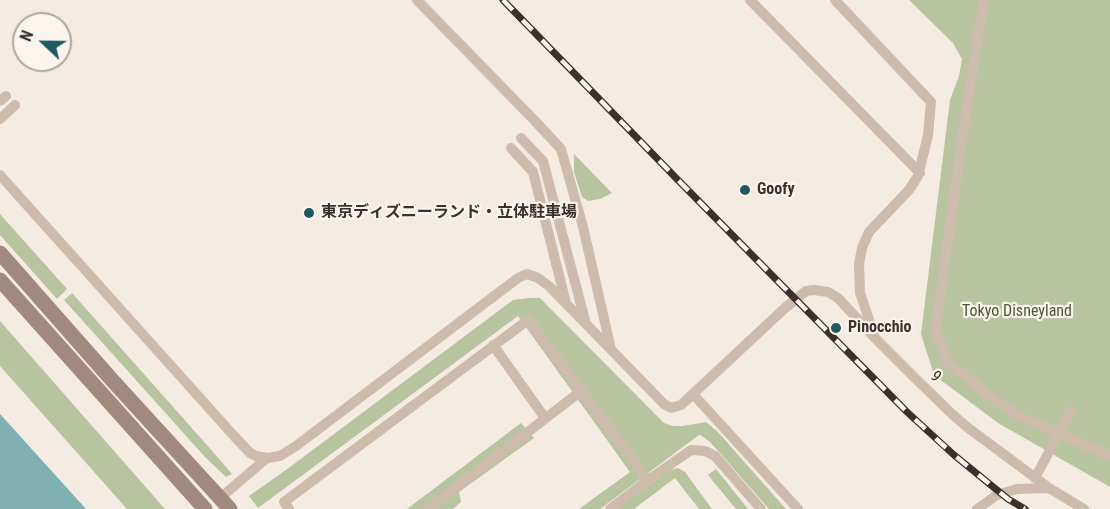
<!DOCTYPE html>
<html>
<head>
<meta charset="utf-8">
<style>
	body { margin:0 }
	#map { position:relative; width:1110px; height:509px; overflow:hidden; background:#f4ebe1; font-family:"Roboto Condensed",sans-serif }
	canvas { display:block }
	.north { position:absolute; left:12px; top:12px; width:60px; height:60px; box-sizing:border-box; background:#fbf5ee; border:2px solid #aea6a0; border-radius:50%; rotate:292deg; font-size:16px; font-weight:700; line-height:24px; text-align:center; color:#3b302b }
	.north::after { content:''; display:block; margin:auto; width:21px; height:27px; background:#1f5a5e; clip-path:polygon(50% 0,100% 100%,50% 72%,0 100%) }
</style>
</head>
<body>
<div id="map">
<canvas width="1110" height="509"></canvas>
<div class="north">N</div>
</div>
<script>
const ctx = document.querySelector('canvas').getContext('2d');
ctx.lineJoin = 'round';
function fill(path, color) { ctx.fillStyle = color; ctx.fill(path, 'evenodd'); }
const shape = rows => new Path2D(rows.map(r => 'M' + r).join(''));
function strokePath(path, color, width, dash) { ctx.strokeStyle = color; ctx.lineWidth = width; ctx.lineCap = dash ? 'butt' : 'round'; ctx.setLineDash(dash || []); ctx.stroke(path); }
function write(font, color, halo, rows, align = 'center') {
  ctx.font = font + ' "Roboto Condensed","Noto Sans JP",sans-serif'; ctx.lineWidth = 4.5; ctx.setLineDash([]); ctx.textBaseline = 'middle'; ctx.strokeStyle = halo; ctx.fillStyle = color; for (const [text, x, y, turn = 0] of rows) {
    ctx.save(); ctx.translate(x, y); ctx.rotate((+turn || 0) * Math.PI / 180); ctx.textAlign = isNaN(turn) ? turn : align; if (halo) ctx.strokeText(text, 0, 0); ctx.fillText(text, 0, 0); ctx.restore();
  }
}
const green = shape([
	[909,0,1110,0,1110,487,998,423,934,375,921,334,950,100,959,76,962,59,953,43],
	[574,154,612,193,600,199,588,201,582,197,574,172],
	[0,214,67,289,57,299,0,235],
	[72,293,214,453,232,474,226,477,205,457,64,300],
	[529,298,540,298,664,423,672,426,683,426,706,422,717,431,786,509,769,509,711,443,702,436,699,435,600,509,579,509,630,472,518,316,258,508,249,496,290,467,513,300],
	[0,321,165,509,127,509,0,366],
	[521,423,534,438,459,492,461,502,453,509,407,509],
	[678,468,685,472,712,509,699,509,675,478,634,509,616,509,670,470],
	[716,469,748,509,736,509,708,475]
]);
const water = shape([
	[0,414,86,509,0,509]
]);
const lane = shape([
	[417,0,535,121,561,149,583,227,611,349],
	[750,0,920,173],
	[835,0,931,102,928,135,918,176,909,190,869,232,862,248,859,264,860,293,874,334],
	[984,0,962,138,936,329,947,361,996,401,1019,416,1110,456],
	[0,101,6,96],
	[0,119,15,105],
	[521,138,543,161,586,324],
	[511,148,533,172,566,303],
	[0,175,234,436,250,453,256,456,267,458,280,456,296,446,518,278,527,274,538,278,549,286,664,404,671,408,681,405,785,308,806,291,814,290,828,292,838,298,876,339,918,381,952,414,967,427,1049,488,1084,509],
	[493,345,545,418],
	[693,394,798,509],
	[1035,478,1071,411],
	[220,498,267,458],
	[289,509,284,502,528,320,648,480],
	[428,509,581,391],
	[610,509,648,480,691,450,705,451,715,456,761,509],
	[977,509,997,495,1017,489,1049,488]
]);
const secondary = shape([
	[0,253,112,380,230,509],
	[0,280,205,509]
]);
const rail = shape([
	[503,0,675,177,907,412,954,455,1008,499,1025,509]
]);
const markers = [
	[745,190,6,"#1f5a5e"],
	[309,213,6,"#1f5a5e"],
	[836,328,6,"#1f5a5e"]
];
const poiNames = [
	["Goofy",757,190],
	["東京ディズニーランド・立体駐車場",321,213],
	["Pinocchio",848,328]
];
const parkNames = [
	["Tokyo Disneyland",1017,312]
];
const streetNames = [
	["9",935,377,44]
];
fill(green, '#b8c4a0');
fill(water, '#7fb0b2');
strokePath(lane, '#cdbbac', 10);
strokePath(secondary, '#a18a7d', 15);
strokePath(rail, '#3b302b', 7);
strokePath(rail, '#fbf5ee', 4.5, [14]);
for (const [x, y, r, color] of markers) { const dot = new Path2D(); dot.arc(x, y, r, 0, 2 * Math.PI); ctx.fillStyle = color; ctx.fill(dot); strokePath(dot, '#fbf5ee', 2); }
write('bold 16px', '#3b302b', '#fbf5ee', poiNames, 'left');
write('16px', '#4a5a2e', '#fbf5ee', parkNames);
write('16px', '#3b302b', '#fbf5ee', streetNames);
</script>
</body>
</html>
